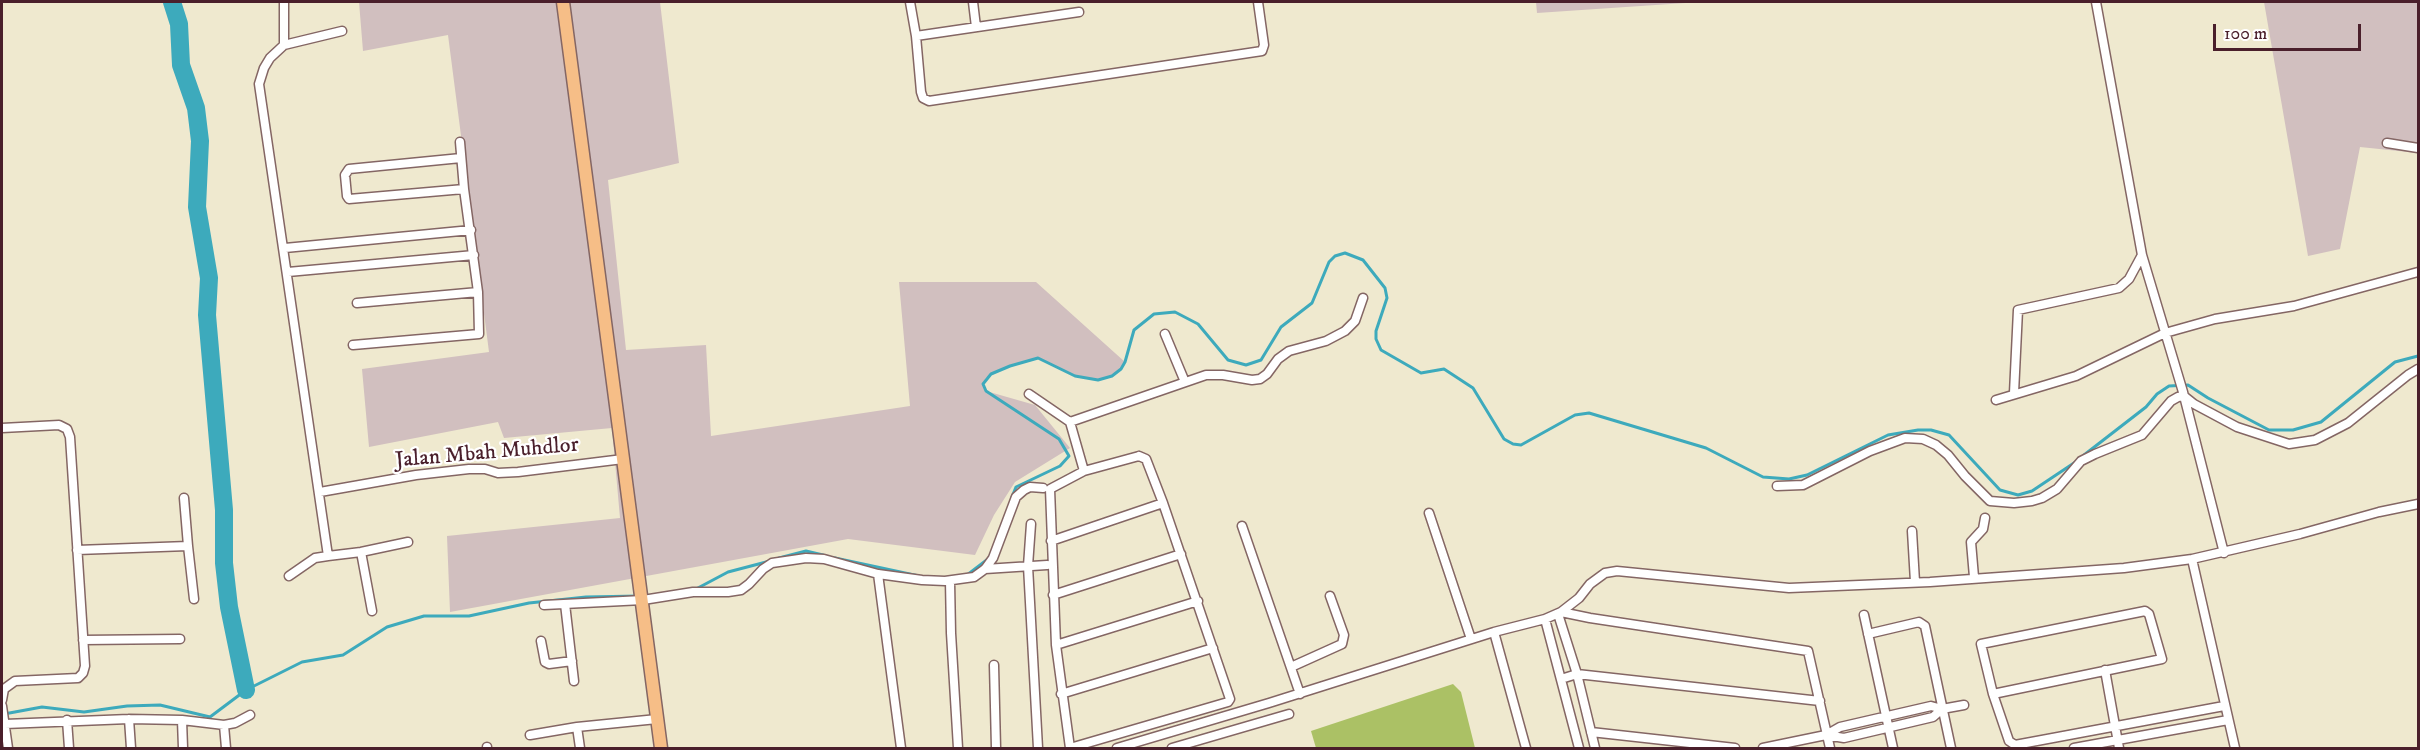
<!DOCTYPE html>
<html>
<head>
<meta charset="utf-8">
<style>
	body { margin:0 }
	#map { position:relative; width:2420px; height:750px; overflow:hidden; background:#efe9cf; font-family:"IM FELL DW Pica",serif }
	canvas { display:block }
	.frame { position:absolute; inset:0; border:3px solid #4a1f2b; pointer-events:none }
	.scale { position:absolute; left:2213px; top:24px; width:148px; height:27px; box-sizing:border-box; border:3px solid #4a1f2b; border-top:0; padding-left:8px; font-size:18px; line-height:21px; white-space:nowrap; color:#4a1f2b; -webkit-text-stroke:4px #fff; paint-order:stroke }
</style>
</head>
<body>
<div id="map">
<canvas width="2420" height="750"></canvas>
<div class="frame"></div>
<div class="scale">100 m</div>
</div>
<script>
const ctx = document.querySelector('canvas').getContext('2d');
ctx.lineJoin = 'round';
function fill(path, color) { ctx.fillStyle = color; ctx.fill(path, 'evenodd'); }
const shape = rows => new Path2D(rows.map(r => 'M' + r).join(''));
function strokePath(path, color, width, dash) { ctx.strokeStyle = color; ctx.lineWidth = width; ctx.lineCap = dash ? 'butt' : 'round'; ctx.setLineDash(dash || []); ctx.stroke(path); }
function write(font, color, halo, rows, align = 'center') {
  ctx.font = font + ' "IM FELL DW Pica",serif'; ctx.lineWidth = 4.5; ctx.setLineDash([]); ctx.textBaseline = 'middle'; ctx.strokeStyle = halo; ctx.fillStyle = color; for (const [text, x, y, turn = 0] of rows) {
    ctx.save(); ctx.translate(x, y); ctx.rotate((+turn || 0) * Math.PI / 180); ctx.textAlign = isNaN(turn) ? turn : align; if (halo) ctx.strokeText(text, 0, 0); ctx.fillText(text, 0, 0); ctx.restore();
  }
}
const industrial = shape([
	[359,2,660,2,679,163,608,180,626,350,706,345,711,436,910,406,899,282,1036,282,1125,362,1121,369,1112,376,1098,380,1075,376,1038,358,1010,366,986,378,983,384,986,391,1035,405,1070,448,1015,482,994,515,975,555,848,539,450,612,447,536,620,518,612,428,504,438,498,422,369,447,362,369,489,352,448,35,363,51],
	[1536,2,1700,2,1537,13],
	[2264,2,2418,2,2418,153,2360,147,2340,249,2308,256]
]);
const green = shape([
	[1453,684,1461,692,1475,748,1316,748,1311,731]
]);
const stream = shape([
	[2084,455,2146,407,2157,394,2169,386,2188,385,2208,398,2269,430,2293,430,2321,422,2395,362,2418,356],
	[1012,497,1016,487,1060,466,1069,456,1059,439,986,391,983,384,991,374,1010,366,1038,358,1075,376,1098,380,1112,376,1121,369,1125,362,1134,330,1154,314,1175,312,1198,324,1228,360,1246,365,1261,360,1281,327,1312,303,1329,262,1335,256,1345,253,1363,260,1385,288,1387,298,1376,331,1376,339,1381,350,1421,373,1444,369,1473,388,1504,439,1513,444,1521,445,1575,415,1589,413,1706,448,1763,477,1789,479,1807,475,1888,435,1918,430,1931,430,1949,435,2000,490,2018,495,2032,491,2077,461],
	[779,558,806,551,823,555],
	[835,558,919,576],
	[967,575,988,559],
	[696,589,728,572,770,561],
	[4,714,42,707,84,712,127,706,160,705,210,717,246,690,302,662,343,655,387,627,424,616,469,616,529,603,586,597,639,596]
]);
const river = shape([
	[172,2,179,24,181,65,196,108,200,141,197,207,209,278,207,315,224,510,224,563,229,607,246,690]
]);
const minor = shape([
	[284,2,284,45,270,58,264,68,259,84,328,556,315,558,289,576],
	[910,2,916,36,921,92,923,98,929,101,1262,51,1264,45,1258,2],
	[973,2,976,27],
	[2096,2,2142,255,2183,392,2224,553],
	[916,36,1079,12],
	[284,45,342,31],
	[2387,143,2418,148],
	[461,158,349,169,345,175,347,196,349,199,464,189],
	[285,248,471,230],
	[288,272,474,255],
	[357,303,478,292],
	[1165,334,1185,382],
	[353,345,479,334,478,292,464,189,460,142],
	[2014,393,2018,310,2119,288,2129,279,2142,255],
	[1029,394,1070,422],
	[1996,400,2076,376,2165,333,2215,319,2294,306,2418,272],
	[2,428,59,425,67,429,70,437,85,666,83,673,78,678,15,681,4,689,2,700],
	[1139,456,1146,459,1163,503,1230,699,1228,702,1070,748,1056,645,1050,489,1084,471,1139,456],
	[1084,471,1070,422,1206,375,1223,375,1252,380,1260,379,1267,374,1278,359,1289,351,1326,341,1345,331,1355,321,1363,298],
	[1777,486,1803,485,1870,451,1905,438,1923,439,1936,445,1948,455,1965,476,1990,501,2014,503,2032,501,2042,498,2057,489,2081,461,2095,454,2142,435,2171,401,2178,397,2184,396,2194,404,2237,427,2289,444,2315,440,2348,423,2408,375,2418,369],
	[320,492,416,475,469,469,485,469,498,473,518,472,623,459],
	[184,498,188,546],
	[1429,513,1471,639],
	[1031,524,1028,566,1038,748],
	[1242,526,1300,694],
	[1912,531,1915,582],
	[1051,541,1163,503],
	[77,550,188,546,194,599],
	[361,552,372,611],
	[328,556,361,552,408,542],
	[2192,559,2235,748],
	[985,569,1047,565],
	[878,574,901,748],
	[1974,577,1971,542,1983,529,1985,518],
	[950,581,951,633,958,748],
	[1053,595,1181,554],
	[565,604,574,681],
	[544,605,643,600,693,592,728,592,741,590,749,584,763,569,772,563,806,558,824,559,878,574,922,580,945,581,974,577,985,569,993,558,1016,497,1024,490,1030,487,1043,488],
	[1561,612,1590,618,1808,651,1830,748],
	[1558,614,1577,674,1595,748],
	[1864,615,1893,748],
	[1545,619,1579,748],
	[1494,632,1526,748],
	[1868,634,1919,622,1925,626,1951,748],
	[83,640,180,639],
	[541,641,545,662,549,664,572,661],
	[1056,645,1198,601],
	[994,665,996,748],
	[1291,667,1342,644,1344,635,1330,596],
	[2105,670,2119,748],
	[1561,679,1577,674,1820,701],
	[1061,694,1213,648],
	[1993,694,2162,659,2149,614,2145,611,1981,644,1993,694,2009,741,2015,745,2042,740,2224,706],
	[2,706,8,748],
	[129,719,131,748],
	[67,720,69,748],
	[182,720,183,748],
	[5,724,129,719,182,720,224,725,235,723,250,715],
	[224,725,226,748],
	[577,727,580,748],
	[1591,732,1735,748],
	[530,735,577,727,657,719],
	[1826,735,1844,738,1933,717,1942,709],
	[487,747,487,748],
	[1117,748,1269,703,1494,632,1545,619,1561,612,1579,598,1590,584,1605,573,1617,571,1789,588,1930,582,2124,568,2192,559,2300,534,2379,512,2418,504],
	[1172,748,1289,714],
	[1763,748,1826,735,1840,727,1931,706,1942,709,1964,705],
	[2074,748,2228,720]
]);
const primary = shape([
	[563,2,661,748]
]);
const streetNames = [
	["Jalan Mbah Muhdlor",487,454,-5]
];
fill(industrial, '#d1bfbf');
fill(green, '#abc165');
strokePath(stream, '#3daabc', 3);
strokePath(river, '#3daabc', 18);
strokePath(minor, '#846664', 11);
strokePath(primary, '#846664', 15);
strokePath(minor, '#fff', 8);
strokePath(primary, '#f6be87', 12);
write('22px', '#4a1f2b', '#fff', streetNames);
</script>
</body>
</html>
